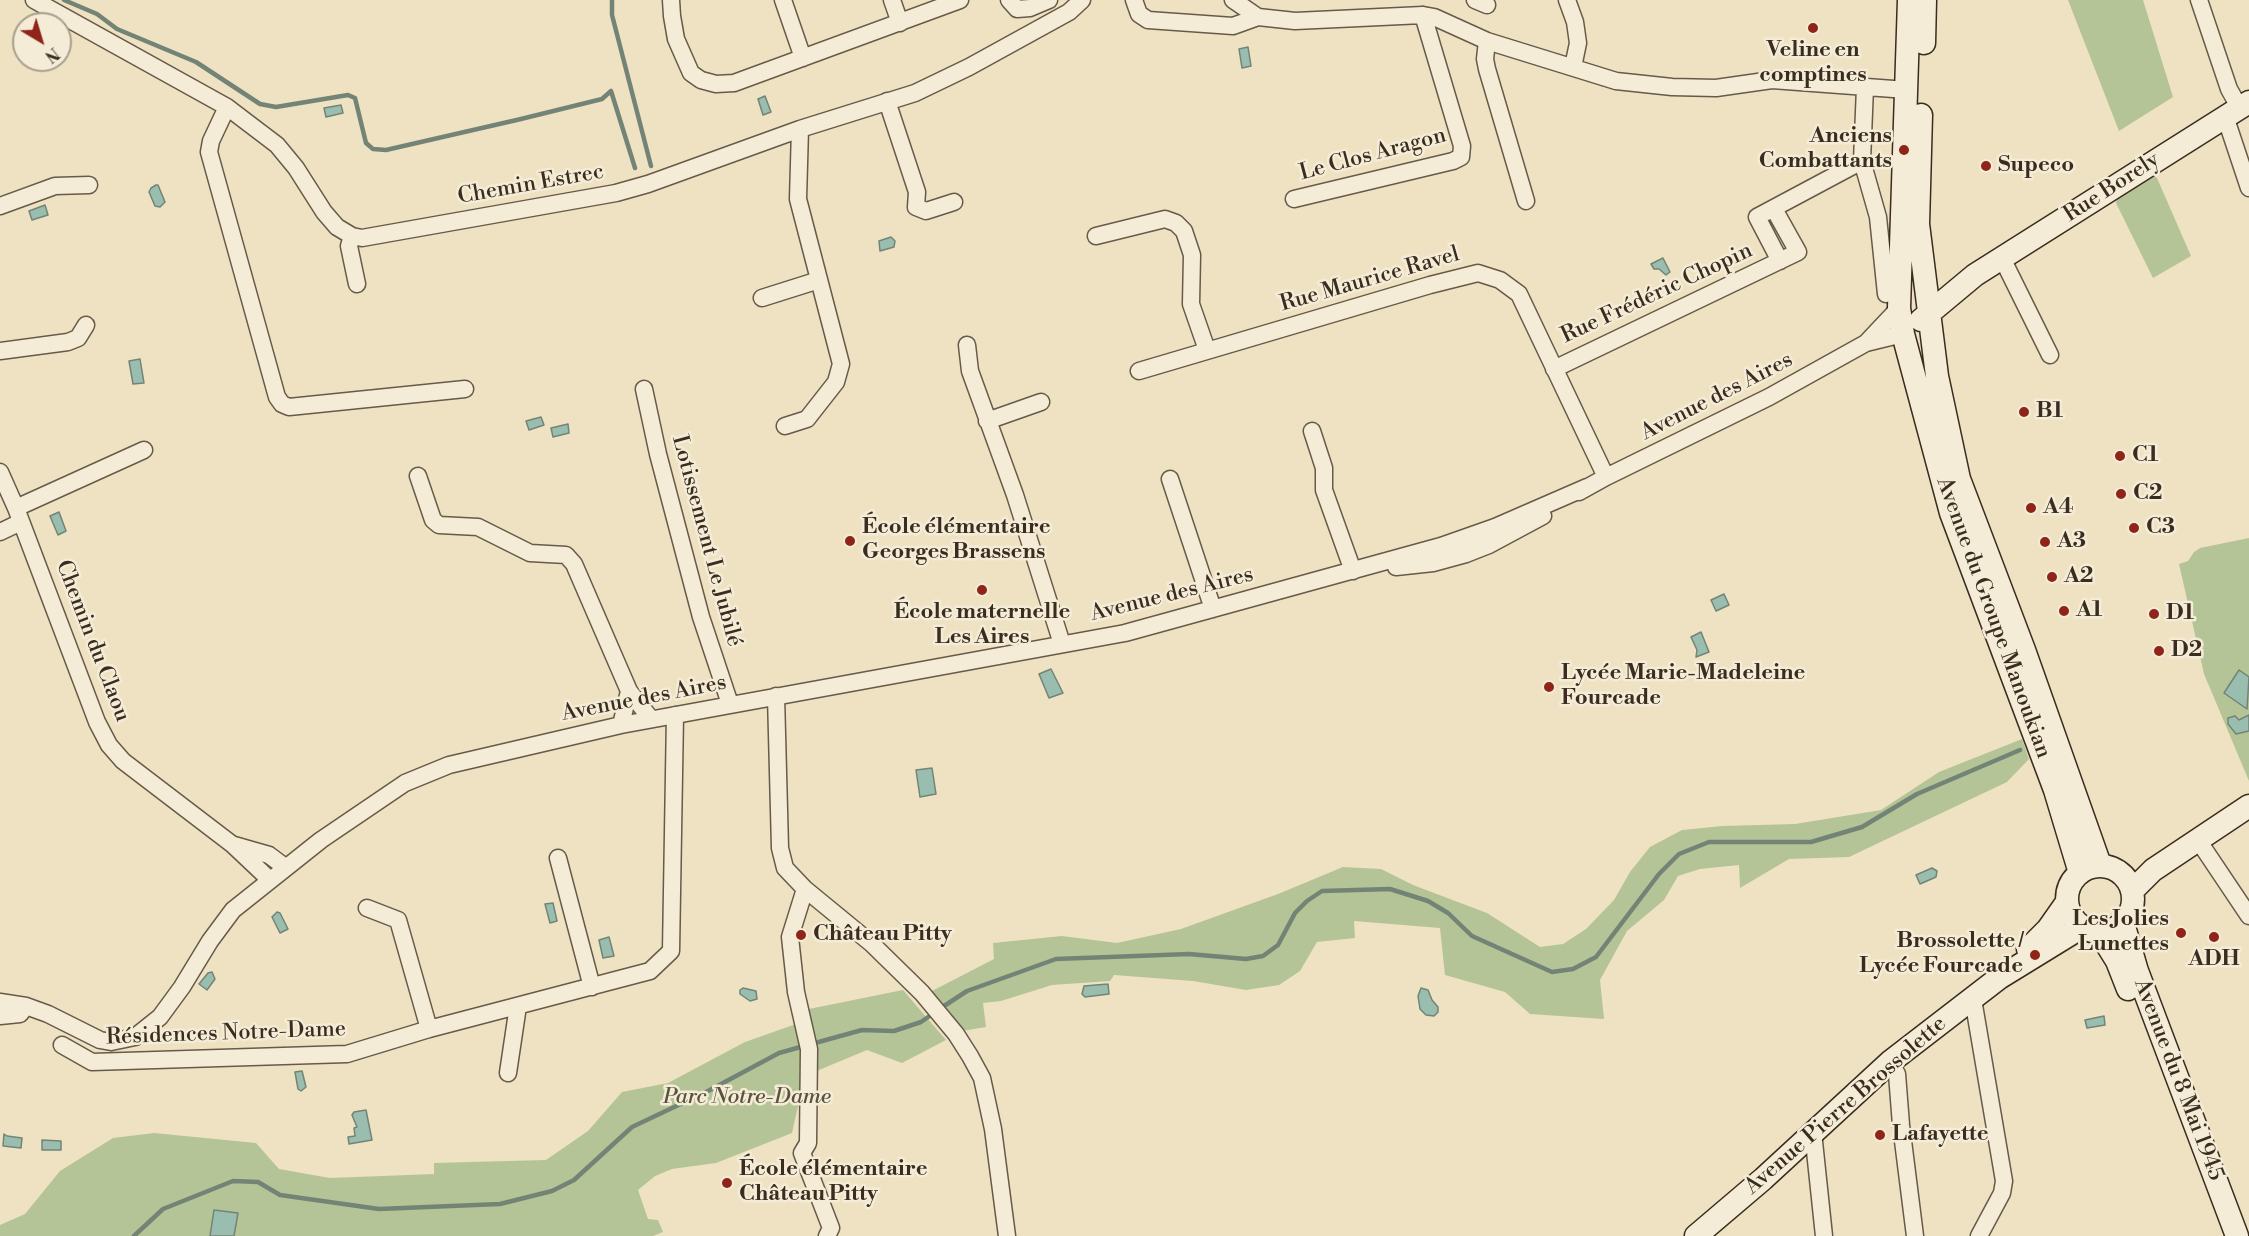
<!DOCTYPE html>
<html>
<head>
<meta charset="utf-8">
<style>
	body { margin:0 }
	#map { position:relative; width:2249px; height:1236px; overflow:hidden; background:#eee2c2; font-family:"Libre Bodoni",serif }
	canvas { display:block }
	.north { position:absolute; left:12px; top:12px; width:60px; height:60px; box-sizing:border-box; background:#f4ecd7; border:2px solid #aa9f8d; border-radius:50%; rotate:142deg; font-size:16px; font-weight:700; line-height:24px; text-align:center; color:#3a2c1f }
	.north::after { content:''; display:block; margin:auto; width:21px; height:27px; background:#8f2418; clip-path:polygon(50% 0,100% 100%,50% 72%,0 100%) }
</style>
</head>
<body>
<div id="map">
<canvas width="2249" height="1236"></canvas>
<div class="north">N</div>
</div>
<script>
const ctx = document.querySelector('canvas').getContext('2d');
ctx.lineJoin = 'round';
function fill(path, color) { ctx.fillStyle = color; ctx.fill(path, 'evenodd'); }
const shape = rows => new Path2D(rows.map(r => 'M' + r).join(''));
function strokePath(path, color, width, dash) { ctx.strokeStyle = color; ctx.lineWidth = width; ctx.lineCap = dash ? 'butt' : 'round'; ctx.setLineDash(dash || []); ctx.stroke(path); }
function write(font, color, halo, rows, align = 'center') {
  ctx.font = font + ' "Libre Bodoni",serif'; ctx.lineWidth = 5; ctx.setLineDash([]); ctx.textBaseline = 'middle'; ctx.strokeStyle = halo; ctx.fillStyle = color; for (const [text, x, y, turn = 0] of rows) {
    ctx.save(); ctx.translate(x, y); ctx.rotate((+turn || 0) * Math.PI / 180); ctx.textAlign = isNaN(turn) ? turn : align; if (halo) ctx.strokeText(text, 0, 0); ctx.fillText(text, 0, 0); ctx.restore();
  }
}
const green = shape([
	[2068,0,2143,0,2173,97,2119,131],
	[2154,176,2157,178,2191,256,2153,278,2116,203,2117,198],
	[2249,538,2249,781,2204,674,2179,564,2188,561,2194,552,2200,548],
	[2022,739,2029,759,2007,782,1849,857,1789,859,1740,888,1739,865,1700,869,1678,876,1664,900,1627,931,1600,980,1604,1019,1530,1014,1505,992,1445,975,1440,928,1354,921,1355,938,1317,942,1300,971,1279,985,1246,990,1193,981,1114,975,1110,981,1052,985,1001,1001,983,1003,986,1027,962,1031,932,991,994,959,993,943,1062,936,1117,943,1181,929,1278,894,1343,867,1381,869,1413,885,1487,913,1540,947,1563,944,1586,929,1614,900,1630,872,1650,847,1682,830,1722,826,1795,824,1881,810,1939,772],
	[903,990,946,1040,902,1063,867,1050,819,1070,803,1084,792,1133,716,1163,672,1169,655,1176,638,1190,648,1219,658,1220,663,1232,653,1236,0,1236,0,1225,25,1214,60,1171,113,1138,154,1133,256,1143,279,1169,330,1178,434,1174,434,1163,546,1160,588,1131,622,1092,668,1083,745,1042,796,1024,809,1009]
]);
const water = shape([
	[1248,47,1251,66,1242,68,1239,49,1248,47],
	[765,96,771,112,763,115,758,99,765,96],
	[341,105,343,113,326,117,324,108,341,105],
	[156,185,158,185,165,202,160,207,155,206,149,192,151,188,156,185],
	[45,205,48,215,32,220,29,211,45,205],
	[891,237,895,241,894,247,880,251,879,241,891,237],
	[1663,258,1670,272,1666,275,1659,269,1654,269,1651,264,1663,258],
	[140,359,144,383,133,384,129,361,140,359],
	[541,417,544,425,529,430,526,421,541,417],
	[568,424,569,433,553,437,551,428,568,424],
	[59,512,66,531,58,535,50,516,59,512],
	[1724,594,1729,605,1716,611,1711,600,1724,594],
	[1701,632,1709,652,1696,657,1697,650,1691,637,1701,632],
	[1051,669,1063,693,1049,698,1039,674,1051,669],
	[2239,670,2249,677,2247,709,2224,693,2239,670],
	[2249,715,2249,731,2236,734,2228,724,2228,718,2235,716,2239,720,2249,715],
	[932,768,936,794,920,797,916,770,932,768],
	[1932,868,1937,871,1936,877,1920,884,1916,875,1932,868],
	[553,903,557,921,550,923,545,904,553,903],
	[277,912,280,913,288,929,280,933,272,917,277,912],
	[609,937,614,956,603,958,599,940,609,937],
	[212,972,215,979,207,990,199,984,208,973,212,972],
	[1108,984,1109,994,1085,997,1082,994,1084,986,1108,984],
	[743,988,756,991,757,999,750,1001,740,994,740,990,743,988],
	[1421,988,1428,990,1432,1000,1438,1007,1438,1012,1434,1016,1426,1015,1420,1009,1418,996,1421,988],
	[2104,1016,2105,1025,2087,1028,2085,1020,2104,1016],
	[302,1071,306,1087,301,1091,298,1089,295,1072,302,1071],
	[366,1110,372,1140,349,1144,348,1137,355,1136,354,1128,357,1127,352,1115,354,1112,366,1110],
	[4,1134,7,1136,22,1138,21,1148,3,1146,4,1134],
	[42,1140,61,1141,61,1150,42,1150,42,1140],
	[214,1210,238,1213,234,1236,210,1236,214,1210]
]);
const stream = shape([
	[64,0,97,14,117,29,196,62,260,104,276,107,348,95,355,98,366,143,373,149,386,150,521,119,602,99,611,91,635,168],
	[612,0,612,15,651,166],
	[941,1008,967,991,1056,959,1189,954,1246,959,1263,956,1278,945,1295,913,1307,901,1322,891,1390,889,1428,901,1448,913,1472,936,1552,972,1573,969,1596,957,1659,874,1679,854,1709,842,1811,842,1862,827,1917,794,2020,750],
	[134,1236,163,1209,233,1181,258,1182,280,1195,379,1209,500,1204,552,1191,574,1180,632,1127,708,1091,779,1053,862,1030,894,1031,921,1022,934,1013]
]);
const street = shape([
	[34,0,227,107,277,145,296,168,324,212,337,227,352,236,362,238,616,193,648,184,800,129,915,93,969,67,1069,12,1082,0],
	[671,0,672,16,676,39,691,73,701,80,716,84,734,83,960,0],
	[783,0,803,58],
	[892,0,900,23],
	[1009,0,1017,9,1030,8,1049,0],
	[1134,0,1139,14,1148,20,1233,26,1258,17],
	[1233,0,1258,17,1295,21,1423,15,1434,17,1487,41,1616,81,1672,87,1716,88,1772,80,1907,90],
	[1475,0,1487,5],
	[1567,0,1575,22,1578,43,1573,67],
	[2199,0,2229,89,2239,107],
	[1487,41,1485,59,1487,69,1526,201],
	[887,101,917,192,916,207,926,211,954,202],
	[227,107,211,141,209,152,277,397,282,404,289,407,465,389],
	[2225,116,2249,188],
	[1862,161,1878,217,1886,294],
	[1294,199,1453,161,1461,157,1462,146,1423,15],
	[0,206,55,186,89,185],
	[352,236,349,246,357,284],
	[1096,236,1165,219,1176,223,1184,231,1192,255,1191,304,1207,350],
	[2002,258,2050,355],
	[1780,261,1757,217,1862,161,1865,87],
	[762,298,819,280],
	[1866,343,1899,308],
	[967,345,970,371,1015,495,1062,644],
	[0,351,68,342,78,338,86,325],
	[1554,369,1798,252,1774,209],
	[1139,371,1430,285,1478,273,1500,280,1519,294,1606,477],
	[644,389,658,454,701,617,730,704],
	[987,421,1041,402],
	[785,426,807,419,836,382,841,364,798,199,800,129],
	[1312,431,1324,468,1324,490,1353,571],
	[0,472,16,508,97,722,109,745,123,761,233,845,269,879],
	[418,476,433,520,439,525,478,527,530,553,566,555,574,564,629,691],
	[1170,479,1213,609],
	[1579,492,1606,477,1769,397,1866,343,1903,334],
	[16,508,144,450],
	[0,532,21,522],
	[1396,567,1433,563,1466,554,1489,545,1543,516],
	[776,696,780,848,785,868,805,889,872,944,922,993,956,1034,970,1056,982,1078,993,1129,1007,1236],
	[621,725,629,691,651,719],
	[2198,840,2249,916],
	[234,845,269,855,285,867],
	[558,858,592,987],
	[805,889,790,937,796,992,809,1049,808,1143,802,1153,831,1228,827,1236],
	[367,908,398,920,429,1029],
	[1973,999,2004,1181,2002,1193,1979,1236],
	[0,1002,26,1006,48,1014,100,1040,111,1042,135,1037,160,1017,182,987,210,941,233,910,321,840,405,783,449,765,621,725,1125,633,1441,546,1495,527,1587,487],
	[0,1016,20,1014,26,1006],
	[62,1045,92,1062,347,1054,429,1029,650,971,671,951,675,715],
	[1890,1062,1897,1074,1901,1125,1915,1236],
	[508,1073,518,1006],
	[1813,1132,1824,1236]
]);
const secondary = shape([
	[1909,0,1899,308,1903,334,1951,513,2055,790,2080,873],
	[1924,43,1925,0],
	[1921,115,1918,224,1937,376,1959,479,2024,650,2100,865],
	[1921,320,1975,275,2249,102],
	'2067 899a33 33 0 1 1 66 0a33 33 0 1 1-66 0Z',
	[2132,891,2153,870,2249,806],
	[2123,923,2137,971,2237,1236],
	[2099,932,2117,961,2128,989],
	[2028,949,2048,929,2067,902],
	[1696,1236,1763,1179,1890,1062,1999,978,2082,927]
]);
const markers = [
	[1813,28,6,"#8f2418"],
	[1904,150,6,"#8f2418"],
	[1986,166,6,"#8f2418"],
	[2024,412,6,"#8f2418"],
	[2120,456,6,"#8f2418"],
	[2121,494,6,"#8f2418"],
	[2031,508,6,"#8f2418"],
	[2134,528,6,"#8f2418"],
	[850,541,6,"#8f2418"],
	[2045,542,6,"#8f2418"],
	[2052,577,6,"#8f2418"],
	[982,590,6,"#8f2418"],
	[2064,611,6,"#8f2418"],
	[2154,614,6,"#8f2418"],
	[2159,651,6,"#8f2418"],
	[1549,687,6,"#8f2418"],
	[2181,933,6,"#8f2418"],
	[801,935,6,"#8f2418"],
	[2214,937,6,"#8f2418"],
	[2035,955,6,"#8f2418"],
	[1880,1135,6,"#8f2418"],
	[727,1183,6,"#8f2418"]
];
const poiNames = [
	["Veline en",1813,51,"center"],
	["comptines",1813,76,"center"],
	["Anciens",1892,137,"right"],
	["Combattants",1892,162,"right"],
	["Supeco",1998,166],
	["B1",2036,412],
	["C1",2132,456],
	["C2",2133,494],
	["A4",2043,508],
	["École élémentaire",862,528],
	["Georges Brassens",862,553],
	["C3",2146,528],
	["A3",2057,542],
	["A2",2064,577],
	["A1",2076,611],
	["École maternelle",982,613,"center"],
	["Les Aires",982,638,"center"],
	["D1",2166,614],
	["D2",2171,651],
	["Lycée Marie-Madeleine",1561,674],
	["Fourcade",1561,699],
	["Les Jolies",2169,920,"right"],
	["Lunettes",2169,945,"right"],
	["Château Pitty",813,935],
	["Brossolette /",2023,942,"right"],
	["Lycée Fourcade",2023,967,"right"],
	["ADH",2214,960,"center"],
	["Lafayette",1892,1135],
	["École élémentaire",739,1170],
	["Château Pitty",739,1195]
];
const streetNames = [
	["Le Clos Aragon",1373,155,-15],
	["Chemin Estrec",531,185,-10],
	["Rue Borely",2112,188,-33],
	["Rue Maurice Ravel",1370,280,-16],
	["Rue Frédéric Chopin",1657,294,-25],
	["Avenue des Aires",1717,397,-27],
	["Lotissement Le Jubilé",706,541,75],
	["Avenue des Aires",1172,595,-14],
	["Avenue du Groupe Manoukian",1993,618,70],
	["Chemin du Claou",92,641,69],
	["Avenue des Aires",644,699,-11],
	["Résidences Notre-Dame",226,1034,-2],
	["Avenue du 8 Mai 1945",2178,1080,69],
	["Avenue Pierre Brossolette",1846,1106,-41]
];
const parkNames = [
	["Parc Notre-Dame",747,1098]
];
fill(green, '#b5c496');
fill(water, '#99beb0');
strokePath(water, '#738476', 1.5);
strokePath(stream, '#738476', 4.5);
strokePath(street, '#675a48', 19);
strokePath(secondary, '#3a2c1f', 25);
strokePath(street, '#f4ecd7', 16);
strokePath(secondary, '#f4ecd7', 22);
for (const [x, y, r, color] of markers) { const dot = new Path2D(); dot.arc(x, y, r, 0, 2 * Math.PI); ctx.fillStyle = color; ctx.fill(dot); strokePath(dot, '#f4ecd7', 2); }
write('bold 22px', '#3a2c1f', '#f4ecd7', poiNames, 'left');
write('22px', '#3a2c1f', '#f4ecd7', streetNames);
write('italic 22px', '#59523d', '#f4ecd7', parkNames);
</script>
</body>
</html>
